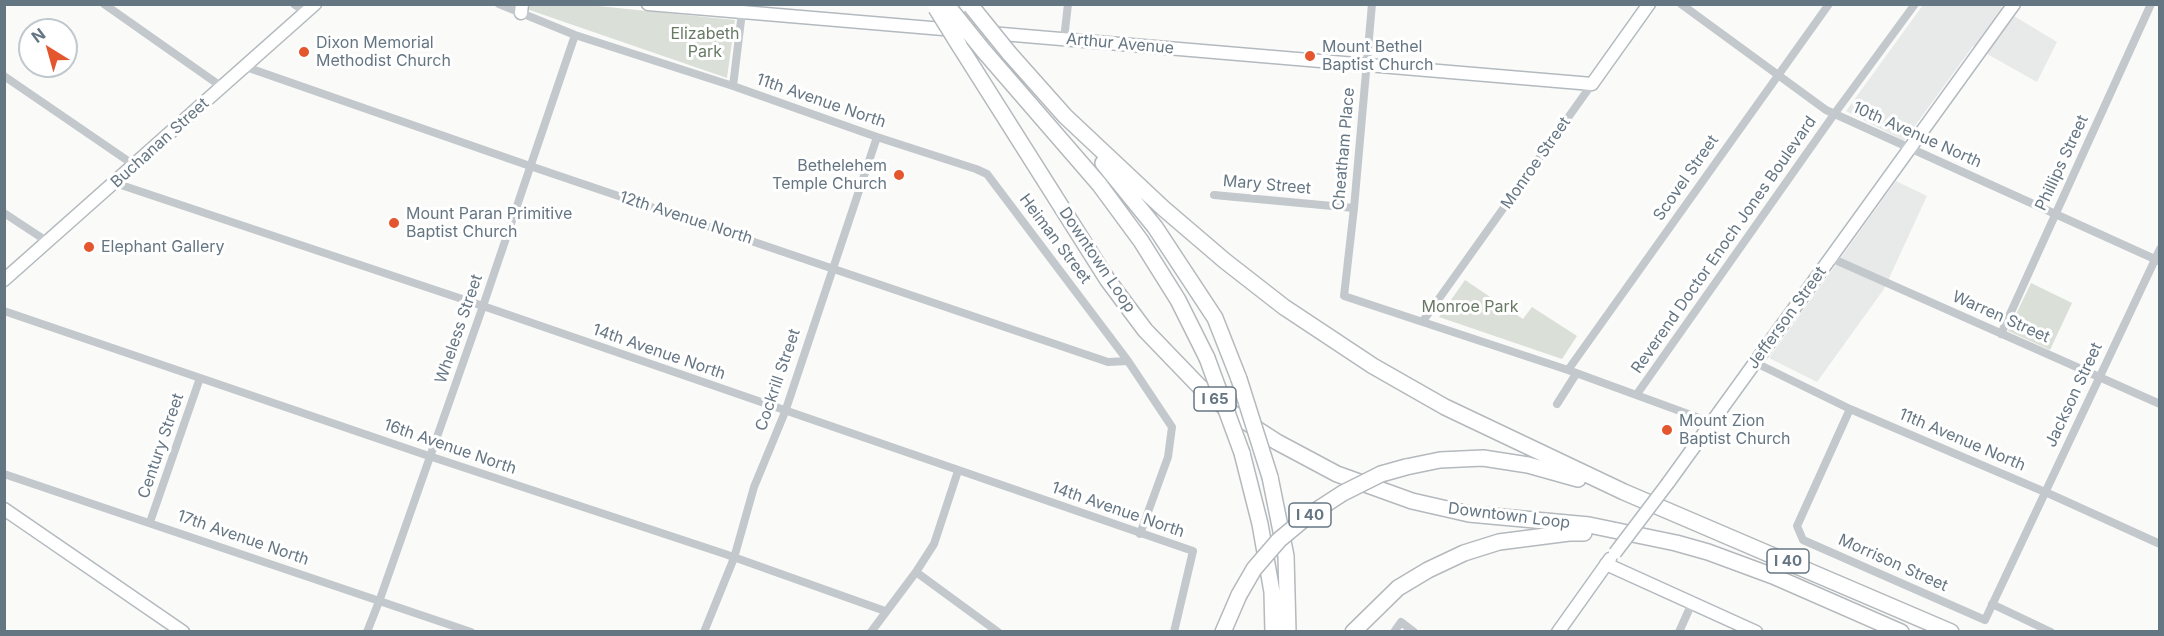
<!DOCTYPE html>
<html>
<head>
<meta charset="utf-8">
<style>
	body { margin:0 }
	#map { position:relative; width:2164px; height:636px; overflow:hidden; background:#fafaf8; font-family:Inter,sans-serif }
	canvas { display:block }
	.frame { position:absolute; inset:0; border:6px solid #657683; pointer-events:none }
	.north { position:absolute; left:18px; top:18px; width:60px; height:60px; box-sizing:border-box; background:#fff; border:2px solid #c1c8cd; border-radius:50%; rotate:323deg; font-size:16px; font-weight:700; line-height:24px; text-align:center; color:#657683 }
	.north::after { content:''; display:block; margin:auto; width:21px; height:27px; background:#e4572e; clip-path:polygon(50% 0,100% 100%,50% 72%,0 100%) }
</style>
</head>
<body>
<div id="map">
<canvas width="2164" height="636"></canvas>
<div class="frame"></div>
<div class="north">N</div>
</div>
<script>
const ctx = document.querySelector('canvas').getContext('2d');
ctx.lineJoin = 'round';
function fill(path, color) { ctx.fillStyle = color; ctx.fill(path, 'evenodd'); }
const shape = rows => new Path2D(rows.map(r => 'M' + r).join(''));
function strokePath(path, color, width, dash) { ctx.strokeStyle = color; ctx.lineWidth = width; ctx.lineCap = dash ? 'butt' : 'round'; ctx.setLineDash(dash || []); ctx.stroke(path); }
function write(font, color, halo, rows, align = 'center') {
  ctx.font = font + ' Inter,sans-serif'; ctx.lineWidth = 6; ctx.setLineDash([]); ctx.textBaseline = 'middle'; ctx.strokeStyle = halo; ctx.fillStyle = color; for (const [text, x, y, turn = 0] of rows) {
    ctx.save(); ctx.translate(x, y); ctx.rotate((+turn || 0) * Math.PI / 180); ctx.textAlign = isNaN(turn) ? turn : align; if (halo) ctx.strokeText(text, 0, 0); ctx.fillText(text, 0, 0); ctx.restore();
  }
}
const built = shape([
	[1923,5,2002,5,2001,8,2057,42,2037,82,1973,46,1904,141,1846,111],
	[1896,181,1927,196,1884,289,1817,382,1769,358]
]);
const green = shape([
	[515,5,588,5,735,20,727,78],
	[1465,280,1523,319,1532,307,1577,336,1562,359,1439,317],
	[2031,283,2072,303,2050,350,2008,331]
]);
const street = shape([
	[104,4,222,87],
	[294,4,306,13],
	[499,4,575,35,733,86,877,137,976,169,987,174,1128,361,1172,427,1168,457,1140,534],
	[1372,4,1354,208,1344,296,1568,370,1710,422],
	[1681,4,1826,110,2159,261],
	[1064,39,1068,4],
	[246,67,530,166,1108,362,1128,361],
	[4,76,134,165],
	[733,86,743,4],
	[115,183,483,306,1193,551,1174,632],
	[1214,195,1354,208],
	[4,213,48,242],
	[1831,258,2160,404],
	[4,311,423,454,725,554,885,611],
	[1423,321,1592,84],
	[2001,334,2151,4],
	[1754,362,1850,409,2052,495,2160,544],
	[1568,370,1829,4],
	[1637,394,1835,113,1915,4],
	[1557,404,1576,374],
	[1850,409,1797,526,1803,540,1985,620,2160,249],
	[4,474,471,632],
	[150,522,200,378],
	[916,572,998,632],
	[1992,604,2051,632],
	[367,632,380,599,483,306,575,35],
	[704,632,734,558,754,487,785,412,877,137],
	[871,632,916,572,934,544,958,471],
	[1394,632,1401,622,1414,632],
	[1679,632,1692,603]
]);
const secondary = shape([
	[648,4,1592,84,1649,4],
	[521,13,522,4],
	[4,280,315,4],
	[1668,483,2014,4],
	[4,509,183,632],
	[1606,564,1756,632],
	[1558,632,1610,559]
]);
const highway = shape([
	[959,45,1107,279,1145,330,1199,386,1229,411,1277,442,1337,474,1412,501,1469,514,1589,525,1676,543,1708,552,1773,576,1901,632],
	[983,50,1099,184,1141,241,1178,300,1207,358],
	[1009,53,1065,116,1163,208,1225,261,1284,307,1373,366,1445,407,1624,492,1951,632],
	[1103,163,1155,227,1215,318,1239,379],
	[1242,453,1260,524,1272,592,1273,632],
	[1406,467,1440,460,1483,458,1528,465,1578,479],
	[1270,477,1286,556,1288,632],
	[1223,632,1239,595],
	[1353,632,1398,588,1428,570,1464,553,1499,542,1569,533,1584,533]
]);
const secondaryBridge = shape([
	[1615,553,1668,483]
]);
const highwayBridge = shape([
	[971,6,1009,53],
	[936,8,959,45],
	[950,9,983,50],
	[1207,358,1242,453],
	[1239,379,1270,477],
	[1239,595,1254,569,1279,540,1309,515,1343,493,1381,474,1406,467]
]);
const markers = [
	[304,52,6,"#e4572e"],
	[1310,56,6,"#e4572e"],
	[899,175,6,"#e4572e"],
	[394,223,6,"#e4572e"],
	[89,247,6,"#e4572e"],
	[1667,430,6,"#e4572e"]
];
const shields = [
	[1215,399,42],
	[1310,515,42],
	[1788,561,42]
];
const shieldNames = [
	["I 65",1215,399],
	["I 40",1310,515],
	["I 40",1788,561]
];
const parkNames = [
	["Elizabeth",705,34],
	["Park",705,52],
	["Monroe Park",1470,307]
];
const poiNames = [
	["Dixon Memorial",316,43],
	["Methodist Church",316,61],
	["Mount Bethel",1322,47],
	["Baptist Church",1322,65],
	["Bethelehem",887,166,"right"],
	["Temple Church",887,184,"right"],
	["Mount Paran Primitive",406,214],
	["Baptist Church",406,232],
	["Elephant Gallery",101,247],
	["Mount Zion",1679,421],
	["Baptist Church",1679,439]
];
const streetNames = [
	["Arthur Avenue",1120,44,5],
	["11th Avenue North",821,101,19],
	["10th Avenue North",1917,135,24],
	["Buchanan Street",160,143,-42],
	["Cheatham Place",1344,149,-85],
	["Monroe Street",1536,163,-55],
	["Phillips Street",2062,163,-65],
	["Scovel Street",1686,178,-55],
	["Mary Street",1267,185,5],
	["12th Avenue North",686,218,18],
	["Heiman Street",1055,239,53],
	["Reverend Doctor Enoch Jones Boulevard",1724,245,-55],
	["Downtown Loop",1097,260,56],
	["Warren Street",2001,317,24],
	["Jefferson Street",1787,318,-54],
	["Wheless Street",459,329,-71],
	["14th Avenue North",659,352,19],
	["Cockrill Street",778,380,-71],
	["Jackson Street",2074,395,-65],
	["11th Avenue North",1962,440,23],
	["Century Street",161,446,-71],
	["16th Avenue North",450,447,19],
	["14th Avenue North",1118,510,19],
	["Downtown Loop",1509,516,7],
	["17th Avenue North",243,538,19],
	["Morrison Street",1893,563,24]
];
fill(built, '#e8e9e9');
fill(green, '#dadfd7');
strokePath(secondary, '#b3babf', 15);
strokePath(highway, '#b4b9bd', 18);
strokePath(street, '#c3c8cc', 8);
strokePath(secondary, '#fff', 12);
strokePath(highway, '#fff', 15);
strokePath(secondaryBridge, '#b3babf', 15, []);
strokePath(highwayBridge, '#b4b9bd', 18, []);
strokePath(secondaryBridge, '#fff', 12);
strokePath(highwayBridge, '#fff', 15);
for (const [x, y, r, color] of markers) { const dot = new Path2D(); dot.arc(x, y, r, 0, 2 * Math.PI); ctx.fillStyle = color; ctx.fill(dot); strokePath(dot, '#fff', 2); }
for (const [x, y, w] of shields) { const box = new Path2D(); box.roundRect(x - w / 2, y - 12, w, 24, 4.5); ctx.fillStyle = '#fff'; ctx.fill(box); strokePath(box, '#657683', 1.5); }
write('bold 15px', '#657683', null, shieldNames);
write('16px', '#687a64', '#fff', parkNames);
write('16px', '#657683', '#fff', poiNames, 'left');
write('16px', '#657683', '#fff', streetNames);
</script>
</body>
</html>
